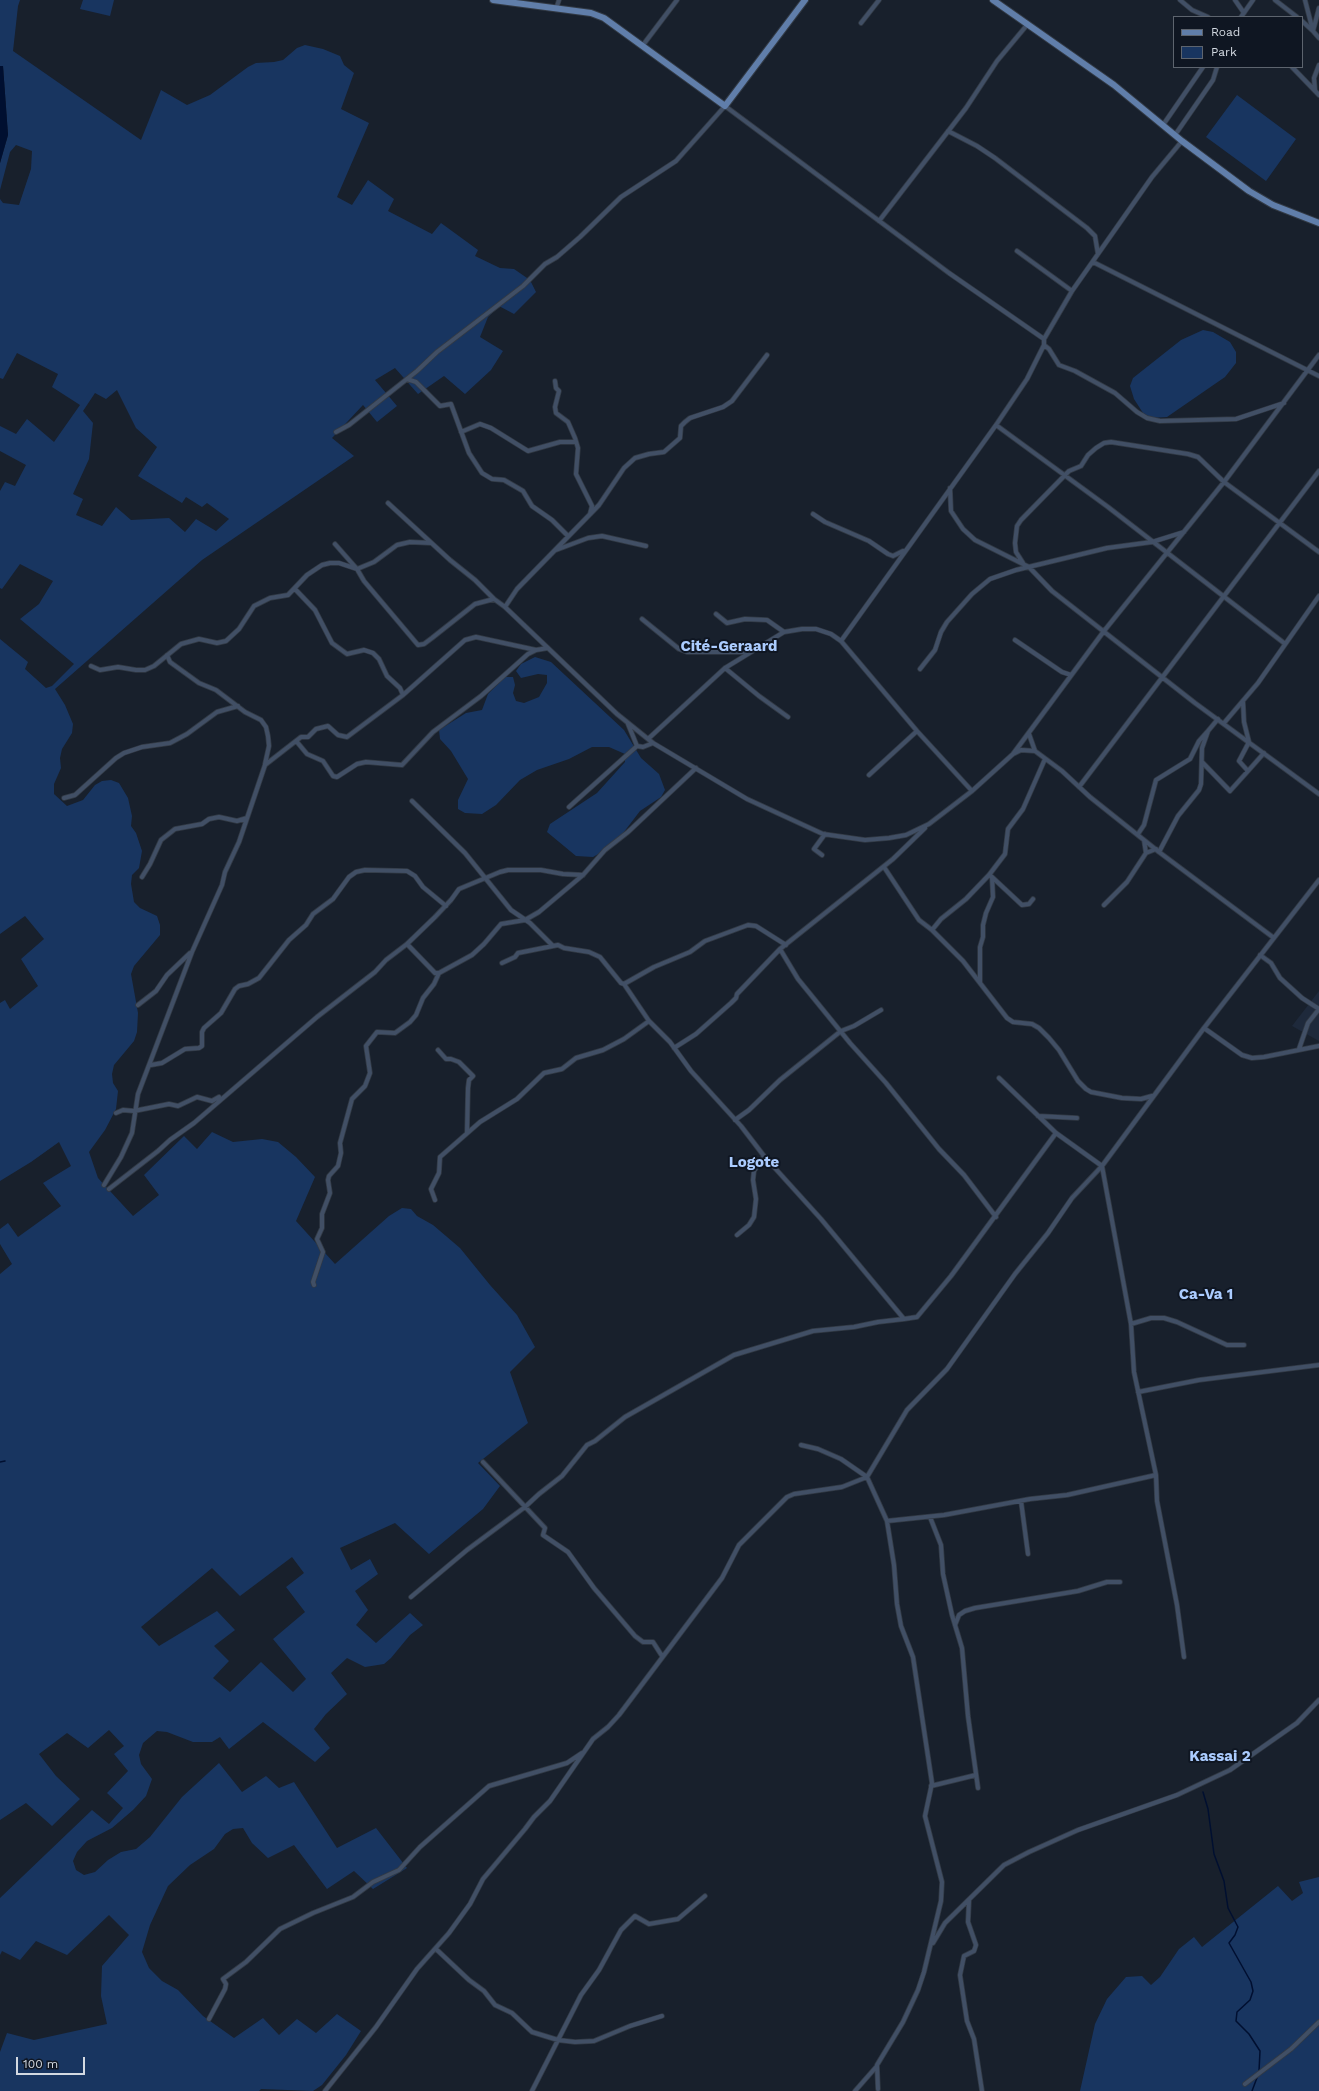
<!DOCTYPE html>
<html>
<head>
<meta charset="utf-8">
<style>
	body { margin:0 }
	#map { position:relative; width:1319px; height:2091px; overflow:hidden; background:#18202c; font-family:"Work Sans",sans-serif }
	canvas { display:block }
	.legend { position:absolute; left:1173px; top:16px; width:130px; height:52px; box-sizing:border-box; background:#0f1622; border:1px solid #5d646e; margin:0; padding:5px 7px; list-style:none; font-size:12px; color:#d3d9e1 }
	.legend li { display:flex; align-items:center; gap:8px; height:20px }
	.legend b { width:20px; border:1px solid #5d646e }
	.scale { position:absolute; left:16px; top:2057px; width:69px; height:18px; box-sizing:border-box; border:2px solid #d3d9e1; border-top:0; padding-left:5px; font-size:12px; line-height:14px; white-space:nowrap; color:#d3d9e1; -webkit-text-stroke:3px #0f1622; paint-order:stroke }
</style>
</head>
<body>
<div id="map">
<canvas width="1319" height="2091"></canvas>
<ul class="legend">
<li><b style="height:5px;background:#607eaa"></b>Road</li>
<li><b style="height:11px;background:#183560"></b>Park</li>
</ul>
<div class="scale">100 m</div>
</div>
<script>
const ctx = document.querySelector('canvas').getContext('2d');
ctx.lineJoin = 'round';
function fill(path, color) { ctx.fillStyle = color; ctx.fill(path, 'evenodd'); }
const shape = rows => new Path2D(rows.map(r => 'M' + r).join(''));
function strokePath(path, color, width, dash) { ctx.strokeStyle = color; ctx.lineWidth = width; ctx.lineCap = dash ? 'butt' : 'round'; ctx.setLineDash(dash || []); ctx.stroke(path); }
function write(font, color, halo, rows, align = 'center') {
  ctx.font = font + ' "Work Sans",sans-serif'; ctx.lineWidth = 4; ctx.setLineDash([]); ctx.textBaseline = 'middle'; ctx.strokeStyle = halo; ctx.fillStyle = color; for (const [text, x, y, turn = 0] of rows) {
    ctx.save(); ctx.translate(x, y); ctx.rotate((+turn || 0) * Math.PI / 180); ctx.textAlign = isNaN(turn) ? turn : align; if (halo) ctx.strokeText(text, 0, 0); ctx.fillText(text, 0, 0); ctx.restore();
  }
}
const built = shape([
	[1319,991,1319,1041,1292,1026]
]);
const green = shape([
	[0,0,20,0,18,6,13,51,141,140,161,90,187,105,210,95,248,67,256,63,274,62,283,60,297,48,305,45,323,49,340,56,344,65,354,73,341,109,369,123,337,197,352,205,368,180,394,199,388,211,432,234,441,223,478,250,475,256,500,268,514,269,530,280,536,292,514,314,499,306,488,317,480,337,503,351,491,370,465,394,444,376,418,394,395,368,375,380,397,406,377,422,363,405,332,438,354,456,202,560,55,689,65,705,73,724,72,733,62,749,60,758,61,768,54,784,54,794,67,806,83,800,95,785,102,781,111,780,119,783,128,798,132,816,131,826,136,833,142,851,139,868,132,875,131,884,134,902,140,908,157,916,160,925,160,935,134,966,131,974,138,1013,137,1032,134,1041,114,1065,112,1074,113,1083,118,1091,116,1109,105,1130,89,1152,98,1178,133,1216,159,1195,144,1175,184,1136,197,1149,212,1132,233,1142,262,1139,278,1142,296,1157,315,1177,296,1221,335,1264,389,1216,402,1208,411,1209,417,1216,433,1225,460,1248,490,1285,517,1315,535,1347,510,1372,528,1423,478,1463,500,1486,483,1509,429,1554,395,1523,340,1548,351,1570,370,1559,378,1574,355,1591,368,1610,356,1625,376,1643,410,1613,423,1625,410,1635,391,1658,384,1664,365,1667,347,1658,331,1673,347,1694,326,1714,314,1729,330,1748,315,1762,263,1722,229,1749,220,1737,212,1742,193,1742,167,1732,157,1731,143,1743,139,1755,141,1764,152,1779,146,1796,133,1810,112,1828,87,1841,77,1852,73,1861,76,1870,84,1875,95,1872,108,1860,121,1852,136,1849,150,1837,182,1797,219,1763,242,1792,266,1776,279,1788,294,1782,337,1848,376,1828,407,1868,373,1889,354,1871,327,1889,294,1845,268,1858,252,1843,243,1828,233,1829,225,1834,214,1849,190,1865,168,1886,150,1925,142,1952,149,1968,162,1981,178,1990,203,2016,234,2038,263,2018,279,2035,297,2019,316,2033,337,2014,361,2031,346,2055,322,2085,313,2091,261,2089,259,2091,0,2091,0,2052,7,2033,34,2040,107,2024,101,1996,102,1966,129,1935,109,1915,67,1955,36,1941,20,1960,2,1951,0,1955,0,1898,92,1810,109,1824,123,1808,107,1793,128,1771,114,1754,124,1746,109,1730,88,1748,67,1733,39,1754,56,1776,80,1799,52,1826,26,1803,0,1820,0,1274,12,1264,0,1244,0,1229,8,1223,18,1237,61,1206,43,1183,71,1166,59,1142,31,1162,0,1181,0,1003,5,1000,10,1009,38,986,21,959,44,939,25,916,0,934,0,639,28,662,25,669,46,688,52,686,74,664,20,619,39,604,53,581,20,564,2,589,0,588,0,491,5,482,15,486,26,465,0,451,0,426,16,434,27,419,54,442,80,405,52,387,58,374,17,353,3,379,0,378,0,199,3,203,19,205,31,169,32,151,16,145,10,152,0,190,0,163,8,135,3,66,0,66],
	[117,390,136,428,157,447,138,476,182,503,186,497,202,507,207,503,229,519,216,531,196,519,185,532,169,518,131,520,116,507,102,526,76,515,83,499,73,494,89,459,93,423,83,411,95,393,106,399],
	[292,1557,304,1573,286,1587,305,1612,273,1639,306,1679,293,1692,261,1662,230,1692,213,1678,229,1661,214,1646,235,1630,217,1611,159,1646,141,1627,212,1568,240,1596],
	[83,0,114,0,110,16,80,9],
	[1237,95,1296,139,1266,181,1206,137],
	[1203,330,1213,332,1230,342,1236,352,1236,363,1225,377,1167,417,1151,418,1143,413,1134,399,1130,386,1133,378,1181,340],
	[535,657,551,662,624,730,641,758,659,774,665,790,661,797,640,811,614,845,593,857,576,856,547,832,550,824,597,793,625,762,625,754,609,747,592,747,569,759,537,770,520,780,496,805,482,814,465,813,458,809,458,800,468,779,451,751,440,739,439,730,466,713,482,710,488,694,505,677,513,677,515,685,513,693,516,701,524,703,539,697,547,683,547,675,538,674,521,678,516,671,521,664],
	[1319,1877,1319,2091,1080,2091,1095,2024,1107,1999,1126,1977,1142,1976,1151,1985,1160,1977,1179,1949,1194,1937,1202,1947,1278,1886,1292,1901,1303,1893,1299,1882]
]);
const water = shape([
	[0,66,3,66,8,135,0,163]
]);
const stream = shape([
	[0,1462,5,1461],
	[1203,1792,1208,1809,1214,1854,1224,1881,1228,1908,1238,1927,1235,1935,1229,1943,1251,1982,1253,1991,1250,2000,1237,2012,1236,2021,1249,2034,1260,2051,1259,2071],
	[1252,2091,1258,2075]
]);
const street = shape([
	[1180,0,1192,10,1208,17],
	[1235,0,1244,13],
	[1275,0,1297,17],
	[1319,8,1313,31,1319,38],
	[556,9,559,0],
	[1241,17,1253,0],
	[1302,21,1313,31,1305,0],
	[861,23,879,0],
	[643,45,677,0],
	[1292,67,1319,95],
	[1315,90,1314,78,1319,65],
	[1163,125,1203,67],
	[948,131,977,146,995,158,1087,228,1095,236,1098,254],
	[1175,135,1213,80,1217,67],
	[879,221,966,108,997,61,1027,25],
	[1017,251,1072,291],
	[1093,262,1319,376],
	[1044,345,1049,349,1059,365,1075,371,1115,393,1137,412,1147,418,1160,421,1236,419,1284,403],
	[407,379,416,382,440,406,451,404,469,453,482,473,492,479,504,480,523,491,532,506,552,520,568,536],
	[555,381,556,388,559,391,555,407,556,413,568,422,575,438,578,448,576,474,592,506,590,514],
	[996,425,1108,507,1284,643],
	[336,432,349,425,417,371,437,352,523,286,545,264,557,257,580,237,621,197,676,161,725,106,949,273,1044,339],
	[461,432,480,424,491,428,528,451,560,442,576,442],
	[950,488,951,511,963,529,975,540,1029,567,1052,591,1195,703,1319,794],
	[388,503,450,560,475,580,494,599,505,607,617,714,653,743,747,799,823,834,865,840,889,838,906,835,929,824,972,791,1013,754,1104,631,1224,482,1319,355],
	[813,514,825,522,869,541,888,554,893,556,903,551],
	[335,544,357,569,374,562,397,545,410,542,431,543],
	[556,550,588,538,602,536,646,546],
	[1023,563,1016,552,1015,543,1017,526,1021,520,1069,471,1081,466,1088,455,1096,448,1104,443,1111,442,1188,454,1198,457,1224,482,1319,552],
	[295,589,315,610,332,643,347,654,364,650,373,653,379,659,387,676,400,688,403,695],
	[505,607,517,589,599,505,624,468,635,458,649,454,664,452,680,438,681,426,685,422,690,418,723,407,732,401,767,355],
	[716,614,727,623,745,619,767,620,784,632],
	[642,619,679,649,687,652,750,652],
	[1015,640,1062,672,1071,675],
	[841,641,996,425,1027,379,1044,345,1044,339,1072,291,1152,177,1182,141],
	[167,655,170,662,199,683,216,690,245,712,261,720,266,727,268,736,269,746,265,764],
	[91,666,100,670,118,667,136,670,145,670,154,666,181,644,199,639,217,643,226,641,239,629,254,606,270,598,288,595,307,575,322,565,330,563,339,563,357,569,364,581,418,645,424,644,432,638,475,604,494,599],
	[725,668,759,696,788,717],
	[920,669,935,650,941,632,947,622,972,594,990,579,1016,570,1107,548,1152,542,1184,532],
	[1243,702,1244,722,1249,742,1239,761,1248,771,1264,753],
	[1224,723,1258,683,1319,596],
	[628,724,637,746],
	[1029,734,1035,751],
	[648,739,725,668,784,632,802,629,816,629,831,634,841,641,917,731,972,791],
	[297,742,307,754,323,761,333,776,337,777,357,764,366,762,402,765,433,732,481,696,528,654,536,650],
	[1013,754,1021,750,1035,751,1062,771,1090,797,1159,852,1274,938],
	[1202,762,1230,791,1248,771],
	[869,775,917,731],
	[1079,787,1319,471],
	[64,798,75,795,116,758,124,753,142,747,170,743,187,734,217,712,238,706],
	[412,801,465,853,511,910,530,923,552,945],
	[569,807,637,746,643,747,653,743],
	[1138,834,1144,825,1156,780,1190,759,1199,741,1207,732],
	[1144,840,1146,853],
	[1159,852,1178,816,1199,790,1201,784,1202,748,1208,731,1218,719],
	[822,855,814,849,825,834],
	[884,867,919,920,932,930,941,919,966,899,989,875,1005,854,1008,829,1023,809,1045,759],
	[142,877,150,864,161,840,175,829,202,824,209,819,219,817,237,821,247,818],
	[992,877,1022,905,1029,904,1033,899],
	[1104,905,1127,882,1146,853,1156,849],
	[932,930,963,961,1007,1018,1013,1022,1032,1024,1039,1028,1049,1038,1059,1050,1078,1081,1086,1089,1091,1092,1122,1098,1141,1099,1152,1096],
	[407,944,435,973,439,973,472,955,484,944,501,924,525,920,539,912,583,875,605,850,628,832,696,768],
	[780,949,798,979,850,1043,886,1083,939,1149,964,1175,996,1217],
	[1260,955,1271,963,1280,978,1302,998,1319,1009],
	[502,963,515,957,518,953,558,945,564,948,589,952,600,957,621,983,624,984,649,1021,670,1042,691,1071,741,1126,764,1156,821,1219,904,1319,917,1317,951,1276,1056,1133],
	[980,982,980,947,983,937,983,925,986,913,993,897,992,877,989,875],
	[624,984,654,967,690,952,705,941,748,925,756,926,786,945],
	[138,1005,156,991,167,975,190,953],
	[1204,1028,1242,1055,1252,1058,1264,1057,1319,1046],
	[674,1048,696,1034,731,1003,736,998,737,994,780,949,893,859,925,828],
	[1299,1049,1308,1023,1319,1009],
	[438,1050,446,1059,451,1059,459,1062,473,1076,469,1080,468,1088,467,1133],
	[151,1065,162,1063,185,1049,199,1048,202,1046,202,1032,204,1028,221,1013,235,989,239,986,248,984,259,978,289,940,306,925,313,914,333,899,349,877,356,872,365,870,407,871,415,876,423,887,446,906],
	[999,1078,1056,1133,1102,1166,1131,1324,1134,1372,1156,1475,1157,1501,1177,1605,1184,1657],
	[116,1113,123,1110,134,1111,169,1104,178,1106,197,1097,212,1101,219,1097],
	[1038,1116,1077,1118],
	[735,1120,749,1110,780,1080,841,1031,854,1026,881,1010],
	[104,1185,121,1157,132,1133,138,1094,192,952,222,885,225,872,239,842,265,765,301,737,308,737,316,729,328,726,338,735,347,737,403,695,465,640,476,637,536,650,548,648],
	[109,1189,158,1151,170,1140,194,1123,317,1017,375,972,386,960,407,944,435,917,451,900,459,889,500,872,508,870,541,870,563,874,583,875],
	[435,1200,431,1189,439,1173,440,1157,480,1122,517,1099,544,1073,562,1069,576,1058,603,1050,624,1039,649,1021],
	[737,1235,749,1225,754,1217,756,1199,753,1180,754,1171,764,1156],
	[314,1285,313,1282,323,1252,317,1239,322,1228,322,1214,330,1193,328,1180,329,1176,338,1166,341,1153,340,1143,352,1099,365,1086,370,1073,366,1046,377,1032,395,1033,410,1022,416,1015,423,998,434,984,439,973],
	[1131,1324,1151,1318,1164,1318,1177,1322,1227,1345,1244,1345],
	[1138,1392,1199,1380,1319,1365],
	[801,1445,818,1449,841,1459,867,1477,887,1521,894,1565,897,1604,901,1626,913,1657,932,1783,925,1816,942,1882,941,1901,924,1972,918,1990,903,2022,877,2065,878,2089],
	[483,1462,545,1528,543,1535,568,1552,594,1588,635,1636,643,1642,653,1642,662,1656],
	[1021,1501,1028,1554],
	[930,1517,941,1545,943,1574,952,1615,962,1648,968,1716,978,1788],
	[887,1521,944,1515,1030,1499,1067,1495,1156,1475],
	[411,1597,467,1550,525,1507,539,1494,562,1476,587,1445,595,1441,625,1417,734,1355,813,1331,854,1327,878,1322,904,1319],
	[955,1625,959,1615,965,1611,975,1608,1078,1591,1107,1582,1120,1582],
	[931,1786,976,1775],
	[969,1901,968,1922,976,1945,974,1951,964,1956,960,1975,967,2021,974,2039,982,2091],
	[933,1943,945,1923,1004,1865,1029,1852,1078,1830,1177,1795,1230,1770,1297,1723,1319,1700],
	[436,1949,469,1980,484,1991,495,2005,512,2013,532,2032,558,2040,575,2042,594,2041,630,2026,662,2016],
	[209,2019,225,1989,226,1984,223,1979,246,1962,280,1929,313,1913,353,1897,373,1882,399,1870,420,1847,489,1786,567,1763,582,1753],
	[1245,2084,1291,2049,1319,2022],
	[325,2091,376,2027,417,1969,449,1933,470,1904,483,1879,525,1829,534,1817,550,1801,593,1739,608,1727,619,1715,722,1578,739,1545,787,1497,794,1494,842,1487,867,1477,907,1410,947,1369,1015,1274,1048,1233,1072,1198,1102,1166,1204,1028,1319,880],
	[532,2091,581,1995,599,1970,621,1930,635,1916,649,1924,678,1919,705,1896],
	[855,2091,877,2066]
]);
const primary = shape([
	[493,0,591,13,604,18,725,106,805,0],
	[993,0,1114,85,1182,141,1249,191,1273,205,1319,223]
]);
const districtNames = [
	["Cité-Geraard",729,647],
	["Logote",754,1163],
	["Ca-Va 1",1206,1295],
	["Kassai 2",1220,1757]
];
fill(built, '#1e293b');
fill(green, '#183560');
fill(water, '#000f30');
strokePath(stream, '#000f30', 1.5);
strokePath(street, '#323a45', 5.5);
strokePath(primary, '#323a45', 8);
strokePath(street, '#414f65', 4);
strokePath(primary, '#607eaa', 6);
write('bold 15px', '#abccff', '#0f1622', districtNames);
</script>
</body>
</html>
